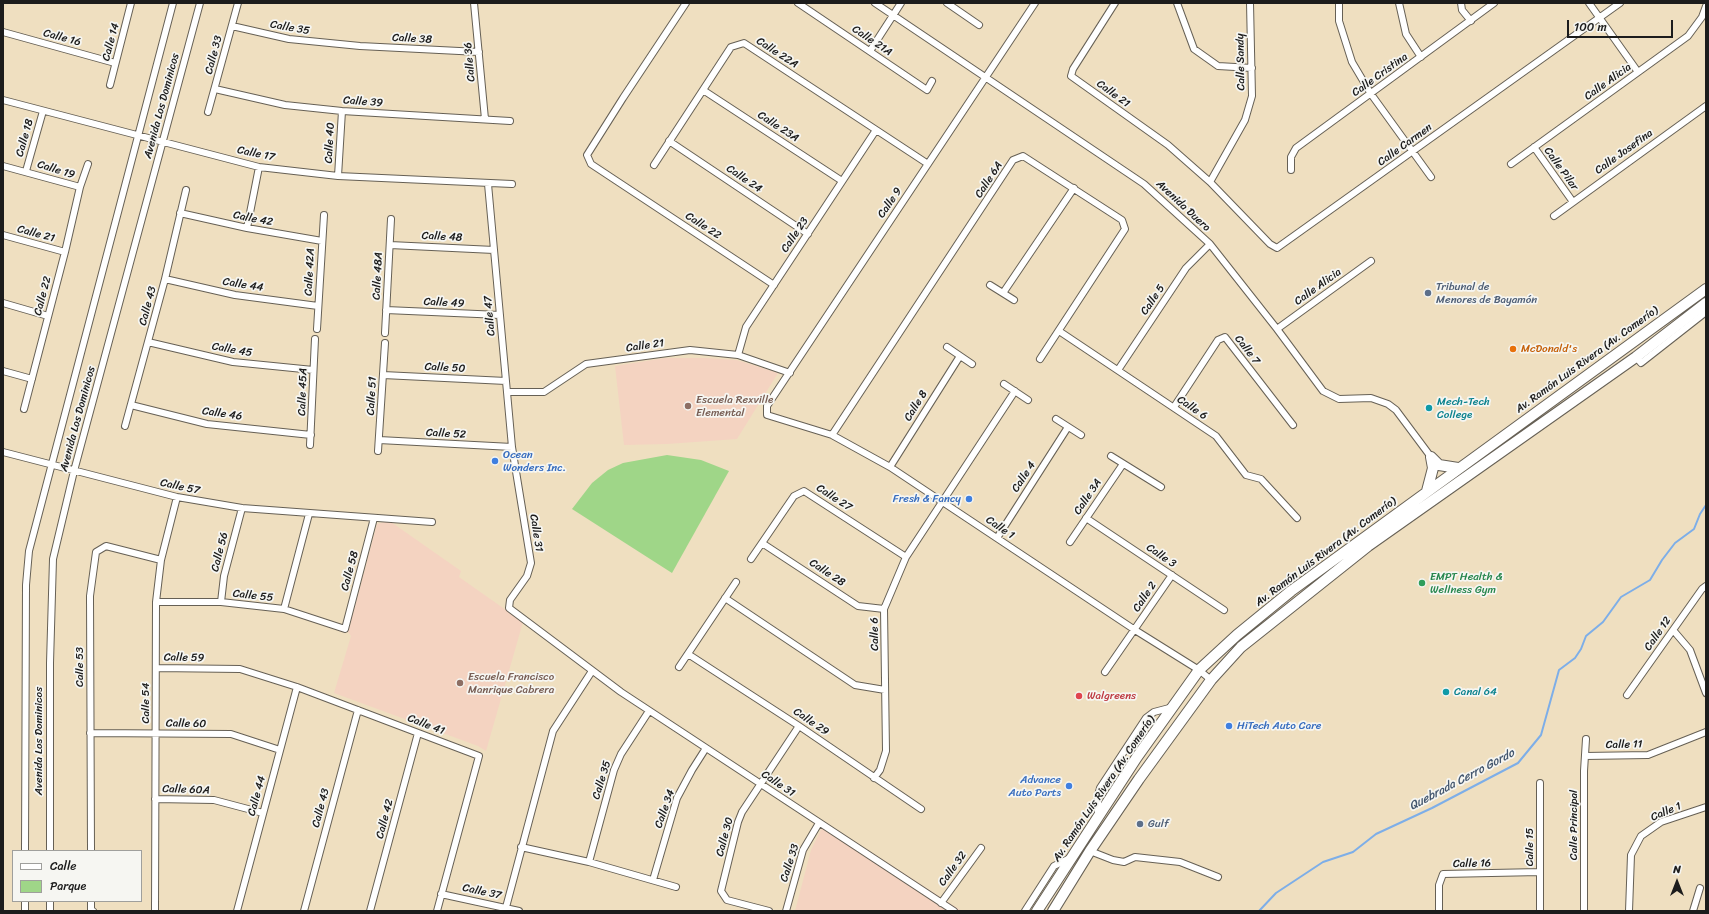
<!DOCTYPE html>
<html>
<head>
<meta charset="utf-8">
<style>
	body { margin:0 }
	#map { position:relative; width:1709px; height:914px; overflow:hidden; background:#efdfc0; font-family:Sriracha,sans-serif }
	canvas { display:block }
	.frame { position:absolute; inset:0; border:4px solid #1c1c1c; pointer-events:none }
	.legend { position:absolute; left:12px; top:850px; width:130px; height:52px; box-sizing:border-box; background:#f6f6f2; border:1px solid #9f9f9c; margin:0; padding:5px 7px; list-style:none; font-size:12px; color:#1c1c1c }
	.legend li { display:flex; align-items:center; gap:8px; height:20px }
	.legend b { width:20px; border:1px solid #9f9f9c }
	.north { position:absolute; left:1657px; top:862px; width:40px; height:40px; -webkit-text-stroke:3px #f6f6f2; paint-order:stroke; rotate:0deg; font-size:11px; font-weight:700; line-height:16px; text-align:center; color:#1c1c1c }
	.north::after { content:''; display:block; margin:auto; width:14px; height:18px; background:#1c1c1c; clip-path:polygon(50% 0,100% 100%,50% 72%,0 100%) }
	.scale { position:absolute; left:1567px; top:20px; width:106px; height:18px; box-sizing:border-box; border:2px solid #1c1c1c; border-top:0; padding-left:5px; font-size:12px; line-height:14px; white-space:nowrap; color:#1c1c1c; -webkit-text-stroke:3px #f6f6f2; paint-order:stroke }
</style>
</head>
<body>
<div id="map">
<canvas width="1709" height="914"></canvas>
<div class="frame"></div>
<ul class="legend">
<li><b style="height:5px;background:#fff"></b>Calle</li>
<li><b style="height:11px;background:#9fd688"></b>Parque</li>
</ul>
<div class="north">N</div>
<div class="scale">100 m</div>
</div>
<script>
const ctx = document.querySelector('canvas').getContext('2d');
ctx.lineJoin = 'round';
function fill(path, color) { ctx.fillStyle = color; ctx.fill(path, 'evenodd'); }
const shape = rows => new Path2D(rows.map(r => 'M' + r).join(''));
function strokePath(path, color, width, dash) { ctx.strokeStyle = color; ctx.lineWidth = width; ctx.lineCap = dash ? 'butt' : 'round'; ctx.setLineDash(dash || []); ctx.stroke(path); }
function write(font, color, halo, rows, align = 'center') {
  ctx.font = font + ' Sriracha,sans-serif'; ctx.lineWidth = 3.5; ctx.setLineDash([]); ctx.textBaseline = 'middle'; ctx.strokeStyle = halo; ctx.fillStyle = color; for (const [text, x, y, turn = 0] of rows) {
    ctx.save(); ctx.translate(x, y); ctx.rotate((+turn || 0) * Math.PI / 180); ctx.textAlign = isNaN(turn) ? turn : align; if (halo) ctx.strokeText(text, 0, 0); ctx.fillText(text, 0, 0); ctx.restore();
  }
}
const built = shape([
	[665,358,706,358,737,360,778,373,737,439,667,444,624,445,615,366],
	[384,522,391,522,461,571,459,577,523,622,486,751,478,746,334,693,351,636,348,632,377,524],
	[825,822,962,911,795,911,811,850]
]);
const green = shape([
	[667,455,701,460,729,471,672,573,572,509,592,483,608,470,623,463]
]);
const stream = shape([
	[1259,911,1276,893,1323,862,1353,852,1376,834,1432,808,1518,763,1541,735,1559,670,1575,658,1581,649,1586,636,1603,622,1621,597,1650,580,1662,560,1675,543,1694,529,1700,514,1706,505]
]);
const minor = shape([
	[474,3,485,119],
	[686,3,623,98,587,155,591,164,774,285],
	[798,3,927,90,932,81],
	[875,3,1144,184,1210,244,1277,329,1323,391,1339,399,1371,398,1388,404,1396,410,1431,457],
	[947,3,979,25],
	[1035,3,767,406,767,415,832,435,890,467,1135,630,1199,670,1211,680],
	[1115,3,1073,69,1071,76,1168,145,1210,182,1270,244,1277,248,1620,3],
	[1177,3,1194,49,1218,66,1252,68],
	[1339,3,1339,21,1352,62,1371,94,1431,177],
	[1399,3,1406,34,1421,57],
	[1461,3,1462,10,1471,21],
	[1589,3,1638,72],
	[232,26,289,39,360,46,479,52],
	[3,32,115,63],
	[870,51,901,3],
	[110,85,131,3],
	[215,89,285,105,342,111,510,121],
	[703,90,842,181],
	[3,100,259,167,338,176,512,184],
	[208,112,238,3],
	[669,141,808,234],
	[1534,147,1573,202],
	[1511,164,1688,36,1702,17,1706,6],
	[654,165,731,47,744,43,928,164],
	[3,166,80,187],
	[1291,170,1291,157,1296,148,1494,3],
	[26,171,43,111],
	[338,176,342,111],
	[1210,182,1245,120,1252,96,1250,3],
	[488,184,512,447,531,563,527,576,510,600,509,608,621,692,954,911],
	[180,213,247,228,322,241],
	[1554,216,1706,106],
	[247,228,259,167],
	[3,235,65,252],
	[390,245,494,250],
	[165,279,235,295,318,306],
	[990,285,1014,300],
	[1003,293,1074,188],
	[3,303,48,316],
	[386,310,500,315],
	[317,329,324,215],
	[1277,329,1371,261],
	[1059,331,1216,436,1246,475,1261,479,1297,518],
	[385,333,391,219],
	[148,342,233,362,313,370],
	[947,347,972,364],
	[738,355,746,327,876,130],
	[1636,357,1641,363,1706,312],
	[1118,370,1186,268,1210,244],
	[3,371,32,379],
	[383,375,506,381],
	[1004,384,1028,400],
	[507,392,544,392,586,364,690,350,738,355,790,373],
	[131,405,207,424,311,435],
	[1174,407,1218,340,1225,337,1293,425],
	[24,409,65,252,80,187,88,164],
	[1056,419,1081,435],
	[125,426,165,279,186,190],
	[832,435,1013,160,1023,156,1122,220,1125,229,1040,359],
	[379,440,512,447],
	[310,445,315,339],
	[378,451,385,343],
	[3,452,177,497,242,508,432,522],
	[1111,456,1161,487],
	[890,467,960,356],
	[1086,518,1224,610],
	[997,538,1068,427],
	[1070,542,1123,464],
	[762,543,858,606,884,609],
	[751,559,794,496,804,491,906,557],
	[725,598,855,685,885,690],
	[156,602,221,602,284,609,345,629,374,518],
	[221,602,224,576,242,508],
	[284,609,309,514],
	[1673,630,1690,650,1706,693],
	[688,654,799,726,921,809],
	[679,667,736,582],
	[156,668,240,669,297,687,479,756,437,911],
	[1105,672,1172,575],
	[1627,695,1702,589,1706,586],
	[90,733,231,734,280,750],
	[1585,756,1648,755,1706,732],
	[874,778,880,770,886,751,884,609,906,557,1015,391],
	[155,799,214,800,263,813],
	[1098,815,1098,795,1100,788,1146,718,1154,712,1173,707],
	[521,847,589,862,676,887],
	[25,851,26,585,29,551,173,3],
	[50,851,50,663,53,559,74,471,200,3],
	[91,851,90,596,96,552,106,546,161,560],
	[1090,851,1113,860,1124,862,1135,857,1180,862,1218,877],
	[589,862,614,770,621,754,649,711],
	[653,880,677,798,692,770,706,748],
	[441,894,519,911],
	[25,901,25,911],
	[50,901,50,911],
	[91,901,91,910,93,911],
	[941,903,981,848],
	[155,911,156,602,161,560,177,497],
	[237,911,297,687],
	[304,911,358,710],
	[370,911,418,733],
	[505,911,553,731,592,671],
	[769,911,727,900,721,891,738,822,742,812,799,726],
	[786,911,803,850,819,823],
	[1025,911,1054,866,1070,858],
	[1439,911,1439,885,1443,874,1540,872],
	[1540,911,1540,783],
	[1584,911,1584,771,1586,739],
	[1629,911,1631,855,1641,836,1661,822,1706,807],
	[1693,911,1700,888]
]);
const primary = shape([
	[1431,457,1439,465,1458,468],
	[1427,491,1433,468,1431,457],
	[1037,911,1137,757,1199,670,1237,635,1291,591,1706,289],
	[1053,911,1090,851,1139,779,1211,680,1241,647,1368,546,1636,357,1706,303]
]);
const markers = [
	[1428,293,4,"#5c6f8a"],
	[1513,349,4,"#e8710a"],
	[688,406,4,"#8d6e63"],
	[1429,408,4,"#0f9aa8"],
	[495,461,4,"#3f7fe0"],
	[969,499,4,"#3f7fe0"],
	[1422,583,4,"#2e9e5b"],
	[460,683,4,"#8d6e63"],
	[1446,692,4,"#0f9aa8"],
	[1079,696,4,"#e0444e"],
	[1229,726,4,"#3f7fe0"],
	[1069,786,4,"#3f7fe0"],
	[1140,824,4,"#5c6f8a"]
];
const streetNames = [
	["Calle 35",290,28,10],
	["Calle 16",62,38,15],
	["Calle 38",412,39,3],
	["Calle 21A",872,41,34],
	["Calle 14",111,42,-75],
	["Calle 22A",777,53,33],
	["Calle 33",214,55,-75],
	["Calle 36",470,62,-95],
	["Calle Sandy",1241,62,-91],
	["Calle Cristina",1380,75,-36],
	["Calle Alicia",1608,82,-36],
	["Calle 21",1113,94,36],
	["Calle 39",363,102,4],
	["Avenida Los Dominicos",162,106,-75],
	["Calle 23A",778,127,33],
	["Calle 18",25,138,-74],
	["Calle 40",330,143,-87],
	["Calle Carmen",1405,145,-36],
	["Calle Josefina",1624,152,-36],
	["Calle 17",256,154,12],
	["Calle Pilar",1561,169,54],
	["Calle 19",56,170,17],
	["Calle 24",744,179,34],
	["Calle 6A",989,180,-57],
	["Calle 9",890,203,-56],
	["Avenida Duero",1183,206,43],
	["Calle 42",253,219,11],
	["Calle 22",703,226,33],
	["Calle 21",36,234,15],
	["Calle 23",795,235,-56],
	["Calle 48",442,237,3],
	["Calle 42A",310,272,-87],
	["Calle 48A",378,276,-87],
	["Calle 44",243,285,9],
	["Calle Alicia",1318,287,-36],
	["Calle 22",43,296,-75],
	["Calle 5",1153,300,-56],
	["Calle 49",444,303,3],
	["Calle 43",148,306,-75],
	["Calle 47",490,316,-95],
	["Calle 21",645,346,-8],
	["Calle 45",232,350,10],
	["Calle 7",1247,350,52],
	["Av. Ramón Luis Rivera (Av. Comerío)",1587,360,-36],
	["Calle 50",445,368,3],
	["Calle 45A",303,392,-88],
	["Calle 51",372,396,-87],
	["Calle 8",916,406,-58],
	["Calle 6",1192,408,34],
	["Calle 46",222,414,8],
	["Avenida Los Dominicos",78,419,-75],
	["Calle 52",446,434,3],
	["Calle 4",1024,477,-57],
	["Calle 57",180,487,12],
	["Calle 3A",1088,497,-56],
	["Calle 27",834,498,33],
	["Calle 1",1000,528,34],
	["Calle 31",536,533,81],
	["Calle 56",220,552,-76],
	["Av. Ramón Luis Rivera (Av. Comerío)",1326,552,-37],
	["Calle 3",1161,556,34],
	["Calle 58",350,571,-75],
	["Calle 28",827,573,33],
	["Calle 55",253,596,6],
	["Calle 2",1145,597,-56],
	["Calle 6",875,634,-91],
	["Calle 12",1658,634,-55],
	["Calle 59",184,658,1],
	["Calle 53",80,667,-90],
	["Calle 54",146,703,-90],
	["Calle 29",811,722,34],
	["Calle 60",186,724,1],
	["Calle 41",426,725,21],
	["Avenida Los Dominicos",39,741,-90],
	["Calle 11",1624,745,-1],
	["Calle 35",602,780,-73],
	["Calle 31",778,784,34],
	["Av. Ramón Luis Rivera (Av. Comerío)",1104,789,-56],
	["Calle 60A",186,790,2],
	["Calle 44",257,796,-75],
	["Calle 43",321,808,-75],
	["Calle 34",665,809,-71],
	["Calle 1",1666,812,-23],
	["Calle 42",385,819,-75],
	["Calle Principal",1574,825,-90],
	["Calle 30",725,837,-75],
	["Calle 15",1530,847,-90],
	["Calle 33",790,863,-72],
	["Calle 16",1472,864,-1],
	["Calle 32",953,869,-54],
	["Calle 37",482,892,12]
];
const serviceNames = [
	["Tribunal de",1436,287],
	["Menores de Bayamón",1436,300],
	["Gulf",1148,824]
];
const foodNames = [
	["McDonald's",1521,349]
];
const educationNames = [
	["Escuela Rexville",696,400],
	["Elemental",696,413],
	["Escuela Francisco",468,677],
	["Manrique Cabrera",468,690]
];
const cultureNames = [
	["Mech-Tech",1437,402],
	["College",1437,415],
	["Canal 64",1454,692]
];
const shopNames = [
	["Ocean",503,455],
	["Wonders Inc.",503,468],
	["Fresh & Fancy",961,499,"right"],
	["HiTech Auto Care",1237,726],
	["Advance",1061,780,"right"],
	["Auto Parts",1061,793,"right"]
];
const leisureNames = [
	["EMPT Health &",1430,577],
	["Wellness Gym",1430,590]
];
const healthNames = [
	["Walgreens",1087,696]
];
const waterNames = [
	["Quebrada Cerro Gordo",1462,780,-28]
];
fill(built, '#f4d3c1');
fill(green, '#9fd688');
strokePath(stream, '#7daee8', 2);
strokePath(minor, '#666055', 8);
strokePath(primary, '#666055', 12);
strokePath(minor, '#fff', 6);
strokePath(primary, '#fff', 10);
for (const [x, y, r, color] of markers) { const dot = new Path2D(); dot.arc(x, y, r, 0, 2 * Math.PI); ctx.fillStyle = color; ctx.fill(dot); strokePath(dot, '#f6f6f2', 1.5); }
write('11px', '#1c1c1c', '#f6f6f2', streetNames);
write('11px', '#4e5e75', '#f6f6f2', serviceNames, 'left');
write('11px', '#c56008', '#f6f6f2', foodNames, 'left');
write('11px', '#785e54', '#f6f6f2', educationNames, 'left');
write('11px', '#0d838f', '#f6f6f2', cultureNames, 'left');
write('11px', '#366cbe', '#f6f6f2', shopNames, 'left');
write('11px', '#27864d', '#f6f6f2', leisureNames, 'left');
write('11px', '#be3a42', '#f6f6f2', healthNames, 'left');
write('italic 12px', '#43566e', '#f6f6f2', waterNames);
</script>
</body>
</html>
